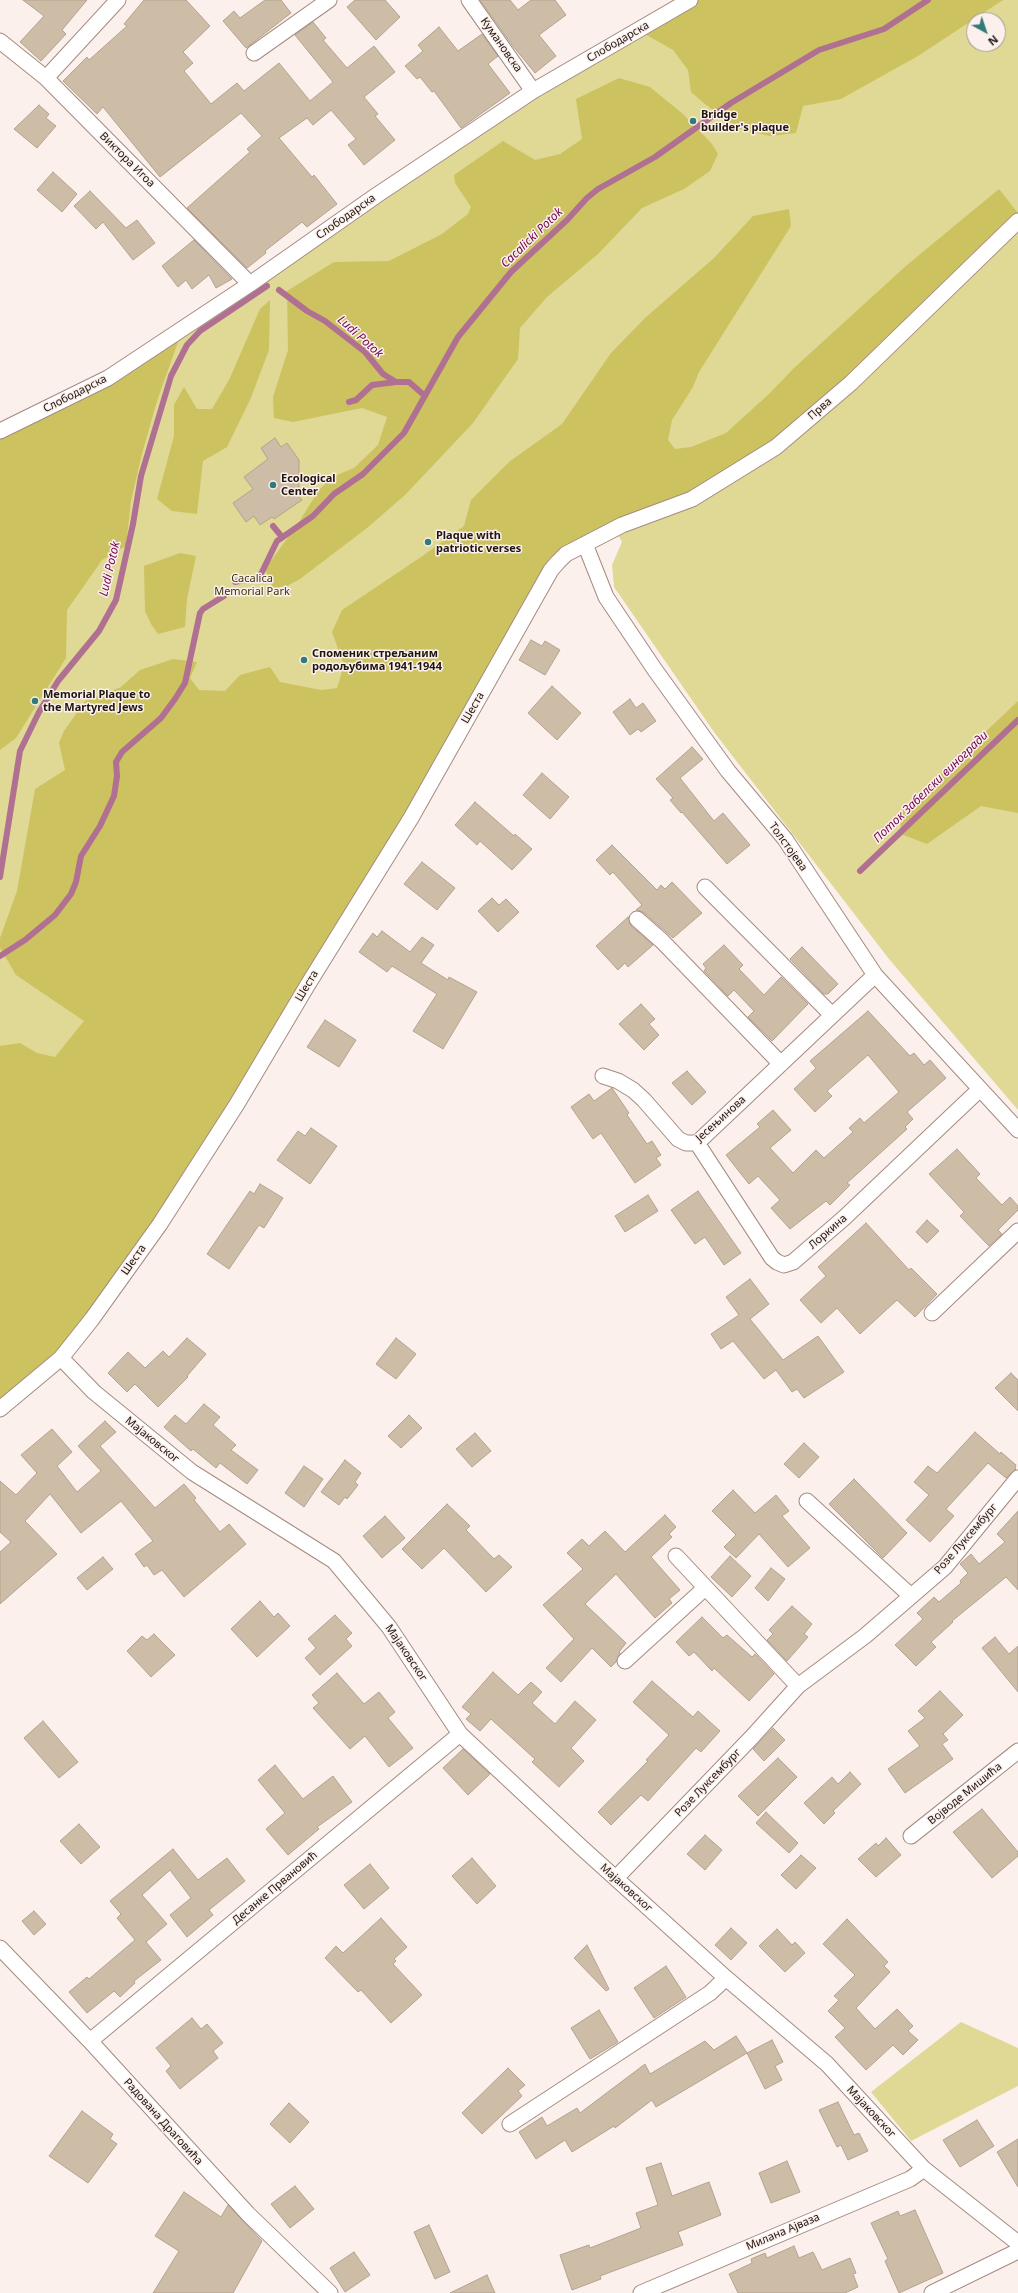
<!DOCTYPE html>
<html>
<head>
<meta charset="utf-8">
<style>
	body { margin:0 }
	#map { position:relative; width:1018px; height:2293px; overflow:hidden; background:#fbf0eb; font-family:"Noto Sans",sans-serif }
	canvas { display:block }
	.north { position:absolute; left:966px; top:12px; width:40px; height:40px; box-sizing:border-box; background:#fbf0eb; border:1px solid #a39894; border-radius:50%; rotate:140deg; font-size:11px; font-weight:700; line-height:16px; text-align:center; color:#1f1511 }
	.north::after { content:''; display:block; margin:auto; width:14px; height:18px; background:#317a78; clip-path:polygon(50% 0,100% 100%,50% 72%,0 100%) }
</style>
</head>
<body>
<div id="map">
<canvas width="1018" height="2293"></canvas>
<div class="north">N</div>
</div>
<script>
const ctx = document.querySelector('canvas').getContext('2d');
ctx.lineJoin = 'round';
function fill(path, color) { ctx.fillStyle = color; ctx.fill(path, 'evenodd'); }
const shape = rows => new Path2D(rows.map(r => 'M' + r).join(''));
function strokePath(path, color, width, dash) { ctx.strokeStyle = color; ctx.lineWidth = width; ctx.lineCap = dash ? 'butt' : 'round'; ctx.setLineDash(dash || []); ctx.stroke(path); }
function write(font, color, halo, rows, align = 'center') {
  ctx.font = font + ' "Noto Sans",sans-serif'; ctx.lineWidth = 3; ctx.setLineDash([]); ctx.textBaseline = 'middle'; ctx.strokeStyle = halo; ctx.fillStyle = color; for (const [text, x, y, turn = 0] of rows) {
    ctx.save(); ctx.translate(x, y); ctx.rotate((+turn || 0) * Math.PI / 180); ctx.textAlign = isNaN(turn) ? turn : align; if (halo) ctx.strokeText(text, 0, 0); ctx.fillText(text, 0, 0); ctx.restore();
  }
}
const green = shape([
	[690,0,1018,0,1018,1110,889,959,714,732,614,587,612,565,622,542,615,529,566,554,0,1409,0,431,82,392,377,195],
	[974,20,998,20,998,44,974,44],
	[961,2022,1018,2048,1018,2086,911,2141,871,2092]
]);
const forest = shape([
	[690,0,1003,0,918,56,841,99,803,106,796,133,770,136,739,129,705,104,691,92,688,70,673,50,638,30],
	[619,78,650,87,683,114,712,144,718,154,710,171,684,189,642,208,598,254,547,297,520,328,518,359,473,423,405,495,367,528,300,579,287,586,273,588,265,569,297,525,319,490,332,477,354,468,378,445,387,417,362,408,293,422,274,418,273,397,288,350,287,291,334,262,389,261,442,234,468,214,471,207,455,183,454,175,503,141,535,160,560,154,582,139,576,99],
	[999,189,1018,213,1018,221,776,447,692,499,566,554,411,818,92,1319,0,1409,0,1046,20,1043,37,1053,55,1057,84,1021,16,975,0,948,0,938,17,891,35,789,65,770,59,743,64,731,85,701,121,687,140,670,173,659,197,662,190,678,199,690,225,691,240,675,270,667,280,682,321,690,337,688,344,665,332,632,342,610,421,557,464,526,471,500,509,462,562,424,611,353,645,318,714,258,753,216,789,209,791,226,699,372,693,387,672,420,668,440,675,449,691,447,726,433,770,393,794,368,907,265],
	[270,300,269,350,250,400,227,447,203,461,197,514,172,511,157,499,174,436,174,405,184,387,197,409,212,409,229,380,260,309],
	[183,328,157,401,142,454,131,501,126,546,102,560,67,610,66,658,16,738,0,750,0,431],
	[180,553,196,556,187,599,185,627,158,634,151,624,145,611,144,566],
	[1018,701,1018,813,981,806,927,844,901,834,900,813]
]);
const stream = shape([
	[279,290,307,311,325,321,365,352,383,374,396,382,409,382,425,396],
	[349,402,356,400,372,385,396,382],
	[273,526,282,537],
	[235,582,256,578,261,574,277,541,313,516,334,494,363,474,404,433,458,337,511,272,567,220,587,198,598,189,655,157,731,103,819,50,884,29,928,0],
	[860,871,1018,720],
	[0,877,20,751,39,712,58,681,99,631,116,600,133,524,141,476,171,376,187,345,200,331,267,286],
	[0,956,25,940,55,915,71,894,76,882,81,856,100,826,114,796,117,776,116,762,122,752,161,718,175,699,185,683,200,613,203,609,224,596]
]);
const building = shape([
	[23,0,87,0,62,30,66,34,41,61,20,42,44,16,23,0],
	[144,0,186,0,210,26,183,52,193,63,184,71,211,104,237,83,244,91,279,63,310,101,333,82,295,35,313,22,326,38,323,40,347,68,374,46,395,72,364,97,378,114,375,116,395,140,364,165,348,145,356,139,331,110,313,125,307,118,279,138,312,177,314,175,337,204,307,227,302,222,265,251,266,253,247,268,187,208,250,152,247,149,262,136,241,113,160,177,103,107,97,114,63,81,87,57,89,60,127,26,124,24,144,0],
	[265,0,281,0,291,13,246,48,223,21,234,11,240,18,265,0],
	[355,0,385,0,400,17,376,40,347,7,355,0],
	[480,0,510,0,518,10,531,0,555,0,566,15,539,35,556,56,535,73,512,45,480,0],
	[439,27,458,51,482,34,498,56,488,64,510,93,461,128,434,91,432,92,420,77,417,79,405,66,423,51,418,45,439,27],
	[39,105,49,114,46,118,56,126,37,148,14,129,39,105],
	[53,172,77,194,62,212,37,190,53,172],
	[90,191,126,228,137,220,155,243,133,260,103,222,96,229,74,206,90,191],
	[194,240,232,279,216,288,209,275,192,289,186,280,178,287,162,266,194,240],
	[275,438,281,447,287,443,299,460,299,490,297,494,302,500,274,519,272,517,260,525,254,516,246,522,233,503,253,489,244,477,268,459,261,448,275,438],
	[531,640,542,646,545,641,560,650,545,675,519,660,531,640],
	[552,686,581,713,557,740,528,713,552,686],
	[630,699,636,708,643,703,656,721,641,732,638,729,630,735,613,712,630,699],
	[692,747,703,759,680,778,714,821,723,813,750,845,727,864,682,812,681,813,670,800,673,798,656,779,692,747],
	[542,773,569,797,550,819,523,795,542,773],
	[475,802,514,836,515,834,532,849,512,870,480,841,477,845,455,825,475,802],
	[612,845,657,890,661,885,665,889,672,882,702,913,673,938,643,912,636,910,642,905,613,872,610,875,596,860,612,845],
	[422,862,455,888,437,910,404,884,422,862],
	[492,898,499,905,506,899,519,912,498,932,478,911,492,898],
	[628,917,631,926,653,945,628,967,625,963,618,970,596,946,628,917],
	[382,931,410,952,422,937,434,945,421,963,448,980,449,977,477,992,443,1049,413,1031,437,994,392,966,387,972,359,952,373,933,377,937,382,931],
	[724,945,743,965,739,969,764,995,781,977,808,1004,772,1041,748,1017,754,1011,734,990,728,996,704,971,706,968,703,964,724,945],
	[802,947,838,984,828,994,824,994,790,959,802,947],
	[641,1004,655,1019,649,1024,659,1035,644,1050,619,1024,641,1004],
	[868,1011,910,1056,914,1053,924,1065,930,1060,946,1078,907,1112,913,1119,905,1127,907,1129,847,1183,850,1185,830,1205,826,1201,790,1229,771,1208,780,1200,758,1176,749,1184,726,1155,760,1127,757,1124,773,1110,791,1130,770,1148,793,1173,816,1150,824,1158,853,1132,849,1128,860,1118,864,1123,899,1092,868,1055,827,1091,832,1096,815,1112,794,1089,816,1068,810,1061,868,1011],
	[325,1020,356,1040,339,1067,307,1047,325,1020],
	[687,1071,706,1092,692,1105,672,1083,687,1071],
	[612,1088,629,1113,627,1115,647,1144,652,1141,661,1155,656,1158,661,1165,635,1183,601,1133,593,1139,571,1107,589,1094,594,1101,612,1088],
	[311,1128,337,1146,310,1184,277,1160,298,1131,305,1136,311,1128],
	[957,1149,980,1174,976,1178,1002,1205,1010,1197,1018,1206,1018,1210,998,1230,1002,1234,989,1246,960,1216,964,1212,929,1174,957,1149],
	[260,1184,283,1198,264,1228,259,1225,229,1269,207,1254,250,1191,254,1194,260,1184],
	[698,1191,741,1253,724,1265,705,1237,695,1244,671,1210,698,1191],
	[648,1195,658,1211,625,1232,615,1216,648,1195],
	[927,1220,939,1231,927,1243,916,1232,927,1220],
	[866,1223,909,1270,911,1268,937,1294,915,1317,897,1300,860,1334,837,1308,821,1323,800,1300,826,1276,818,1267,866,1223],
	[750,1279,769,1304,750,1319,783,1360,818,1336,844,1372,804,1398,797,1389,792,1392,776,1370,764,1379,733,1341,721,1349,711,1334,739,1315,726,1297,750,1279],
	[187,1338,206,1354,187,1376,188,1377,158,1407,135,1384,127,1392,108,1373,128,1352,145,1368,163,1351,169,1357,187,1338],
	[396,1338,416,1354,396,1379,376,1364,396,1338],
	[1011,1373,1018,1380,1018,1411,995,1388,1011,1373],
	[204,1404,220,1417,213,1425,236,1445,231,1450,258,1470,247,1484,220,1463,216,1468,193,1449,191,1451,164,1427,175,1415,186,1424,204,1404],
	[409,1415,422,1428,401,1448,388,1436,409,1415],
	[105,1421,116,1432,100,1446,155,1508,184,1484,196,1498,194,1500,220,1532,229,1524,246,1544,184,1597,162,1570,154,1575,147,1565,144,1567,135,1554,153,1541,121,1501,81,1533,50,1494,25,1521,57,1554,0,1604,0,1552,11,1542,0,1532,0,1481,16,1495,37,1473,21,1455,52,1429,72,1452,57,1466,77,1492,101,1471,78,1446,105,1421],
	[975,1432,1000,1454,1001,1452,1016,1465,1015,1468,1016,1469,1006,1478,988,1463,946,1509,954,1516,930,1542,906,1520,929,1495,914,1482,928,1466,937,1473,975,1432],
	[475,1433,491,1451,472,1467,456,1449,475,1433],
	[804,1443,819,1457,799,1478,784,1464,804,1443],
	[345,1460,361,1473,355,1482,358,1485,347,1499,345,1497,339,1505,321,1492,345,1460],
	[304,1466,323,1479,304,1507,285,1493,304,1466],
	[854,1479,907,1533,883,1558,829,1504,854,1479],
	[733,1490,755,1513,776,1495,789,1511,782,1516,810,1548,788,1567,759,1534,736,1558,724,1547,736,1535,712,1511,733,1490],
	[447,1504,470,1526,466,1530,494,1559,499,1555,512,1567,486,1592,444,1548,422,1569,402,1549,447,1504],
	[1018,1511,1018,1590,1006,1577,952,1621,953,1622,931,1642,936,1647,916,1666,895,1645,923,1619,917,1613,934,1597,939,1602,961,1583,960,1581,968,1573,960,1564,971,1554,979,1564,1005,1542,997,1534,1018,1511],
	[665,1515,676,1527,669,1534,672,1537,651,1557,680,1590,669,1599,672,1603,655,1618,616,1574,585,1604,626,1643,619,1652,620,1653,616,1662,611,1667,592,1648,561,1682,546,1668,574,1639,543,1605,583,1569,567,1553,582,1539,589,1546,605,1531,625,1552,665,1515],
	[385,1516,405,1538,382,1558,363,1536,385,1516],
	[730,1556,751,1576,732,1597,711,1577,730,1556],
	[103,1557,113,1569,87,1590,77,1578,103,1557],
	[771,1568,785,1579,768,1601,755,1588,771,1568],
	[260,1601,274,1617,278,1613,290,1626,257,1657,231,1629,260,1601],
	[792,1606,812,1624,804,1634,808,1637,787,1661,767,1640,773,1634,769,1630,792,1606],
	[335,1615,352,1633,346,1639,352,1646,320,1675,305,1658,316,1648,308,1639,335,1615],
	[702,1617,723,1638,727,1635,752,1657,755,1654,774,1674,749,1701,714,1668,712,1671,694,1652,689,1656,676,1642,702,1617],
	[154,1634,175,1655,151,1677,127,1651,142,1636,147,1640,154,1634],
	[995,1637,1009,1654,1018,1646,1018,1692,982,1648,995,1637],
	[493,1672,518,1695,531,1682,542,1692,532,1703,555,1724,575,1701,596,1720,571,1748,584,1761,559,1787,532,1762,535,1759,491,1719,480,1731,466,1719,471,1714,462,1707,493,1672],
	[337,1673,364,1704,379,1692,395,1712,388,1718,413,1748,389,1767,365,1736,350,1749,313,1708,319,1703,312,1695,337,1673],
	[652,1681,693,1717,698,1711,720,1731,701,1752,696,1748,648,1801,641,1795,611,1825,598,1812,648,1761,646,1760,669,1735,633,1702,652,1681],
	[940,1691,963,1715,943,1734,948,1740,942,1744,953,1759,905,1793,888,1769,920,1746,908,1731,925,1718,918,1711,940,1691],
	[43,1721,78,1762,59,1778,24,1738,43,1721],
	[773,1728,785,1740,764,1761,753,1749,773,1728],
	[463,1749,490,1774,468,1795,443,1768,463,1749],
	[778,1758,797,1777,758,1816,738,1796,778,1758],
	[275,1765,303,1799,333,1776,352,1802,317,1827,319,1829,288,1855,266,1829,285,1813,258,1780,275,1765],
	[850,1772,861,1784,833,1811,835,1813,824,1824,804,1803,832,1777,838,1784,850,1772],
	[982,1809,1018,1852,1018,1856,992,1878,953,1832,982,1809],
	[766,1812,798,1843,789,1853,756,1823,766,1812],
	[79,1824,100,1847,81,1864,60,1841,79,1824],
	[705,1835,722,1850,705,1870,687,1854,705,1835],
	[886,1838,901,1855,876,1877,858,1859,876,1843,878,1846,886,1838],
	[173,1849,198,1880,227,1858,245,1881,209,1910,213,1915,187,1937,170,1915,191,1898,170,1870,142,1895,167,1924,146,1942,161,1960,134,1981,135,1983,120,1997,114,1991,87,2013,69,1992,87,1977,89,1979,135,1940,117,1918,121,1914,110,1901,173,1849],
	[801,1855,816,1868,796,1889,781,1875,801,1855],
	[472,1858,496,1886,477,1904,452,1876,472,1858],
	[370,1864,389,1888,364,1909,344,1885,370,1864],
	[34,1911,46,1924,34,1935,22,1921,34,1911],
	[381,1918,407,1947,394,1959,396,1961,393,1964,422,1995,391,2023,361,1990,358,1992,325,1958,336,1946,343,1953,381,1918],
	[847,1919,888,1962,884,1966,890,1972,856,2008,875,2029,897,2009,913,2026,908,2031,918,2040,903,2055,893,2045,866,2070,835,2037,845,2028,828,2011,839,2000,834,1996,855,1975,823,1944,847,1919],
	[731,1928,747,1943,731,1960,715,1945,731,1928],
	[777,1929,792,1945,795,1942,805,1953,785,1972,759,1946,777,1929],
	[587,1945,609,1989,606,1991,574,1958,587,1945],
	[666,1966,686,1997,654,2018,634,1988,666,1966],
	[599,2010,618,2042,590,2059,571,2028,599,2010],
	[192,2018,201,2029,207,2024,223,2043,213,2051,218,2058,180,2089,166,2071,171,2066,156,2048,192,2018],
	[736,2036,747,2053,656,2107,652,2100,615,2128,614,2126,572,2152,565,2140,536,2159,519,2132,542,2117,547,2126,577,2108,580,2113,645,2064,650,2074,705,2041,714,2050,736,2036],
	[772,2040,783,2062,775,2066,782,2080,765,2089,747,2053,772,2040],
	[508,2068,525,2085,518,2091,522,2096,482,2134,462,2113,508,2068],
	[838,2102,854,2135,859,2133,868,2151,848,2160,841,2145,837,2147,819,2110,838,2102],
	[289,2103,309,2122,290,2143,270,2124,289,2103],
	[82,2111,113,2134,110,2139,117,2144,88,2183,49,2156,82,2111],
	[977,2120,994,2146,960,2167,943,2140,977,2120],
	[1018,2139,1018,2187,997,2152,1018,2139],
	[787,2161,800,2192,771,2203,759,2173,787,2161],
	[661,2163,672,2196,709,2182,721,2215,678,2232,683,2245,600,2276,601,2279,572,2290,560,2255,589,2245,590,2248,641,2228,636,2213,658,2205,646,2168,661,2163],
	[295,2186,314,2209,290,2228,271,2204,295,2186],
	[184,2192,221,2217,228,2205,262,2241,233,2293,153,2293,179,2251,155,2236,184,2192],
	[915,2210,943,2273,899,2293,885,2261,888,2259,871,2223,898,2211,900,2216,915,2210],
	[429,2225,450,2272,435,2279,414,2232,429,2225],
	[794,2246,799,2258,813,2252,822,2270,850,2258,856,2273,853,2274,858,2287,845,2293,738,2293,729,2274,752,2263,751,2259,765,2253,767,2258,794,2246],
	[354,2252,370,2275,345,2292,330,2268,354,2252],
	[487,2275,495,2293,450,2293,487,2275]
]);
const minor = shape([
	[469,0,533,91],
	[0,41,46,78,250,284],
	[254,53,329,0],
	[46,78,118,0],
	[0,431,108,378,250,284,377,195,533,91,690,0],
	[585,544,606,597,655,670,728,771,785,839,875,975,1018,1130],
	[705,887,832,1015],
	[637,919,662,941,781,1064],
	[603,1076,618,1081,633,1090,644,1100,678,1139,686,1143,697,1143,875,975],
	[697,1143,772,1258,777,1262,784,1265,793,1262,844,1218,979,1090],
	[932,1313,1018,1231],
	[61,1358,94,1392,192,1472,334,1561,389,1627,460,1734,581,1847,726,1978,827,2064,924,2169,1018,2243],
	[0,1409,61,1358,92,1319,160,1224,237,1104,307,986,411,818,551,570,558,562,566,554,622,525,692,499,776,447,851,383,1018,221],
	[807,1501,911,1596],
	[676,1556,798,1686],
	[625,1661,705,1588],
	[911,1836,1018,1751],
	[616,1878,752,1737,798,1686,865,1636,945,1567,1018,1478],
	[0,1948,90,2041,248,2214,330,2293],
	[90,2041,460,1734],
	[510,2124,710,1993,726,1978],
	[641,2293,910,2179,924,2169],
	[932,2293,1018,2251]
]);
const markers = [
	[693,121,4,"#317a78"],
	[273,485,4,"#317a78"],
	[428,542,4,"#317a78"],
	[304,660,4,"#317a78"],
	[35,701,4,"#317a78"]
];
const streetNames = [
	["Слободарска",618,42,-30],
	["Кумановска",501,45,55],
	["Виктора Игоа",127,160,45],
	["Слободарска",346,217,-35],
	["Слободарска",75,394,-27],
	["Прва",820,409,-41],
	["Шеста",473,708,-60],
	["Толстојева",788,847,54],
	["Шеста",307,986,-59],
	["Јесењинова",721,1119,-42],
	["Лоркина",828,1232,-41],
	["Шеста",134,1260,-55],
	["Мајаковског",152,1440,39],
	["Розе Луксембург",966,1539,-49],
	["Мајаковског",406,1653,56],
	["Розе Луксембург",708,1783,-46],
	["Војводе Мишића",965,1794,-39],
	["Десанке Првановић",275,1888,-40],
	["Мајаковског",626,1888,42],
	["Мајаковског",871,2112,47],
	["Радована Драговића",163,2122,48],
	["Милана Ајваза",783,2232,-23]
];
const poiNames = [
	["Bridge",701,115],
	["builder's plaque",701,128],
	["Ecological",281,479],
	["Center",281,492],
	["Plaque with",436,536],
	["patriotic verses",436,549],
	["Споменик стрељаним",312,654],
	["родољубима 1941-1944",312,667],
	["Memorial Plaque to",43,695],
	["the Martyred Jews",43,708]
];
const parkNames = [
	["Cacalica",252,579],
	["Memorial Park",252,592]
];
const waterNames = [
	["Cacalicki Potok",532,238,-44],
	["Ludi Potok",360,337,42],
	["Ludi Potok",110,569,-77],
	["Поток Забелски виногради",931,787,-44]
];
fill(green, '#dfd995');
fill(forest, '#cdc260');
strokePath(stream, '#b07092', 6);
fill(building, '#cdbca6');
strokePath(building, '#b4a38e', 1);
strokePath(minor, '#a58b80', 17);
strokePath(minor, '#fff', 15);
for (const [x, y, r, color] of markers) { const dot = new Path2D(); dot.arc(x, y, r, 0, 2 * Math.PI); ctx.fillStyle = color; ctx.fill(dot); strokePath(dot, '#fbf0eb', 1.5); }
write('11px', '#1f1511', '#fbf0eb', streetNames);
write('bold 11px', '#1f1511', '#fbf0eb', poiNames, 'left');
write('11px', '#383408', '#fbf0eb', parkNames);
write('italic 12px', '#6f0551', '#fbf0eb', waterNames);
</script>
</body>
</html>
